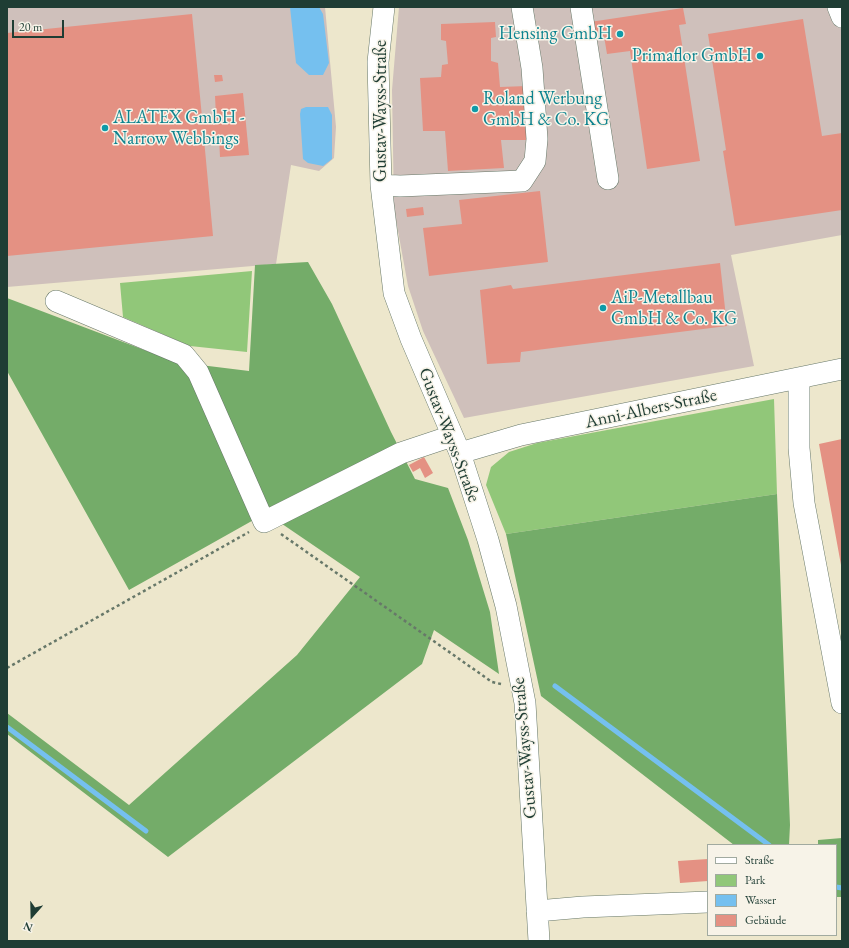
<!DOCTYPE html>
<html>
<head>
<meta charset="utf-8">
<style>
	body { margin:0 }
	#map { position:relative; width:849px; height:948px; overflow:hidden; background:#ede7cc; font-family:"EB Garamond",serif }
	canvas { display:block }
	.frame { position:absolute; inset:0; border:8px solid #1f3d34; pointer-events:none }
	.legend { position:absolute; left:707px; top:844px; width:130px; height:92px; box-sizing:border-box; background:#f7f3e8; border:1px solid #a1aaa0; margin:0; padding:5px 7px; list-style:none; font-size:12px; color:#1f3d34 }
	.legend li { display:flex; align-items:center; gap:8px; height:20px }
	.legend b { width:20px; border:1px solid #a1aaa0 }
	.north { position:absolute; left:12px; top:896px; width:40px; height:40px; -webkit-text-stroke:3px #f7f3e8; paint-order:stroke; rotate:200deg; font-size:11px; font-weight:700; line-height:16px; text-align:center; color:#1f3d34 }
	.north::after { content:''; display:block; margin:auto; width:14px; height:18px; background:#1f3d34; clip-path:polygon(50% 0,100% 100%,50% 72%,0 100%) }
	.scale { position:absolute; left:12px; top:20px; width:52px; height:18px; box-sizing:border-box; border:2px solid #1f3d34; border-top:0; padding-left:5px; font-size:12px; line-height:14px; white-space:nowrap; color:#1f3d34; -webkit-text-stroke:3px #f7f3e8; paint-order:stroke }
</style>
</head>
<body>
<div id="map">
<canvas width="849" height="948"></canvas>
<div class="frame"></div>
<ul class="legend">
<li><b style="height:5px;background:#fff"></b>Straße</li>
<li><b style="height:11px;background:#91c779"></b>Park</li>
<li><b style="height:11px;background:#75c0ef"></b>Wasser</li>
<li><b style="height:11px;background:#e49183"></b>Gebäude</li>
</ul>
<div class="north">N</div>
<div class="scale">20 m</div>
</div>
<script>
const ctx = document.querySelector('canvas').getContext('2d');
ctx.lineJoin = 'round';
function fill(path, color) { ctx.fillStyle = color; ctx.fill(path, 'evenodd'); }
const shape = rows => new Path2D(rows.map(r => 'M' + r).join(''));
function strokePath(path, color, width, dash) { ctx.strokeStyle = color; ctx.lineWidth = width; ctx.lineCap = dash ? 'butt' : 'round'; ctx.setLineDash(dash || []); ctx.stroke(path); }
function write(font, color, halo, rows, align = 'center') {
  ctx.font = font + ' "EB Garamond",serif'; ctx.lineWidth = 3; ctx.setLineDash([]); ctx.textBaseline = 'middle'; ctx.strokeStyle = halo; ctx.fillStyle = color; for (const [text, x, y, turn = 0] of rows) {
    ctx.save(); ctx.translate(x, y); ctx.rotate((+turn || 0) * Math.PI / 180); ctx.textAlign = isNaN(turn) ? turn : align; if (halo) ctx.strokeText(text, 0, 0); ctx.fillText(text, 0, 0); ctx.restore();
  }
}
const industrial = shape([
	[7,7,325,7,336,127,334,158,319,171,291,165,276,264,7,287],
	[399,7,842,7,842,235,731,255,754,366,464,418,423,331,408,286,394,209,392,90]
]);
const green = shape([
	[252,271,247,352,190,346,123,317,120,283],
	[774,399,777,494,506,534,486,485,491,467,509,452,537,443]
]);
const forest = shape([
	[308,262,332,304,391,432,415,479,448,488,468,540,490,612,499,674,434,630,422,664,168,857,7,734,7,713,129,805,297,655,360,577,266,513,129,590,7,371,7,298,176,362,249,371,255,265],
	[777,494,790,825,789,845,734,845,541,696,506,534],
	[842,838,842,897,836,897,836,845,818,845,818,840]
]);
const water = shape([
	[290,7,319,7,323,14,329,63,323,75,309,75,296,63],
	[306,107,328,107,332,115,332,159,323,166,308,163,303,159,300,114,301,109]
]);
const stream = shape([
	[555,686,769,845],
	[7,727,146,831],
	[836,887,842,888]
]);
const building = shape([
	[683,8,686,24,679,25,700,161,647,169,630,51,607,54,604,36,593,38,590,22],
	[192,14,202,117,216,116,215,96,243,93,249,155,220,157,219,138,204,139,213,236,7,256,7,33],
	[803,19,822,136,842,133,842,210,735,226,723,151,726,150,708,34],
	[495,22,496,37,491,38,491,61,498,63,500,87,527,86,529,140,501,140,504,168,448,171,445,131,423,131,420,78,441,77,442,65,448,64,446,41,441,40,441,24],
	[214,75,222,75,223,81,215,82],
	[540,191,548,262,429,276,423,228,462,224,459,200],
	[423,207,424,215,407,217,406,209],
	[720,263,727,326,521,352,520,362,487,364,480,290,511,285,513,289],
	[842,439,842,565,841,565,819,444],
	[424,457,433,473,425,478,420,468,413,472,409,465],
	[708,859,708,881,680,883,678,861]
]);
const path = shape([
	[281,534,492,682,501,684],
	[7,668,249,532]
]);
const minor = shape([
	[384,7,378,62,381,185,394,293,411,339,460,453,488,540,506,606,525,703,539,941],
	[581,7,608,179],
	[838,7,842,17],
	[381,185,400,186,522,181,535,161,537,139,532,68,522,7],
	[56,301,184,355,198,372,264,522,401,453,452,436],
	[799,378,799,448,804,503,842,703],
	[460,453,521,435,842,369],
	[537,911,583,907,708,902]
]);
const markers = [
	[620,34,4,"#0f9aa8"],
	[760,56,4,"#0f9aa8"],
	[475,109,4,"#0f9aa8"],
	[105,128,4,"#0f9aa8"],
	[603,308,4,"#0f9aa8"]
];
const cultureNames = [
	["Hensing GmbH",612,34,"right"],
	["Primaflor GmbH",752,56,"right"],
	["Roland Werbung",483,99],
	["GmbH & Co. KG",483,120],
	["ALATEX GmbH -",113,118],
	["Narrow Webbings",113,139],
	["AiP-Metallbau",611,298],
	["GmbH & Co. KG",611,319]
];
const streetNames = [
	["Gustav-Wayss-Straße",381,111,-90],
	["Anni-Albers-Straße",651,409,-12],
	["Gustav-Wayss-Straße",449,435,69],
	["Gustav-Wayss-Straße",525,748,-95]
];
fill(industrial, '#cfc0bb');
fill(green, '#91c779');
fill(forest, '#74ac69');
fill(water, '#75c0ef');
strokePath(stream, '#75c0ef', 5);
fill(building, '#e49183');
strokePath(minor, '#677869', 22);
strokePath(path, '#677869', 2.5, [3, 3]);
strokePath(minor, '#fff', 21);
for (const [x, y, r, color] of markers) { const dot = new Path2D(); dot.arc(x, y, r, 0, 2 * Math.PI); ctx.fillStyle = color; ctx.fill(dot); strokePath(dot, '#f7f3e8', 1.5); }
write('18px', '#0d838f', '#f7f3e8', cultureNames, 'left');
write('18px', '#1f3d34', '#f7f3e8', streetNames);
</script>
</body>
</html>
